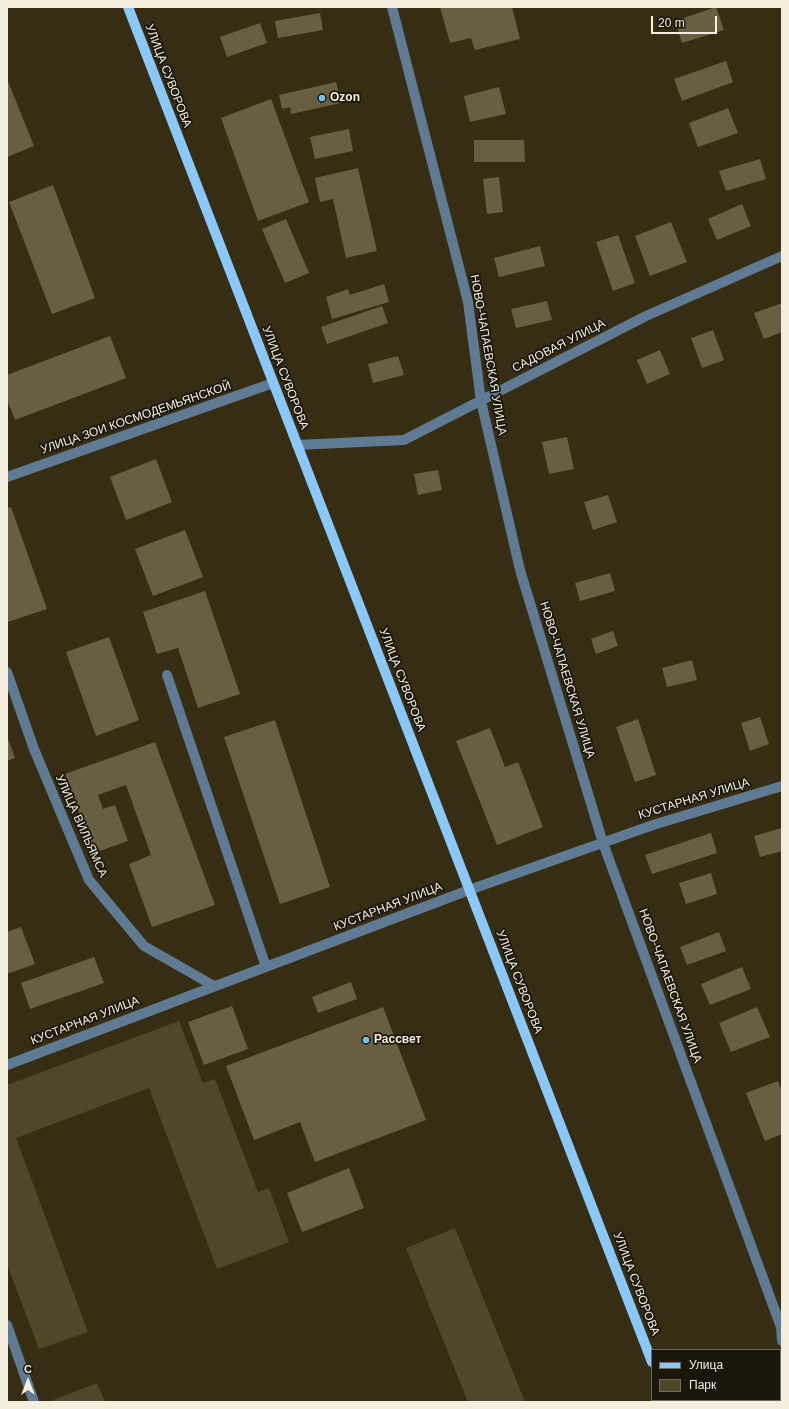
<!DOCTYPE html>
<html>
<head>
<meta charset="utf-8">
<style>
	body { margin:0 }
	#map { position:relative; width:789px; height:1409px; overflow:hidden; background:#362d13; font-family:Helvetica,sans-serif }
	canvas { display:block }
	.frame { position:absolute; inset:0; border:8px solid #f3eede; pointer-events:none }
	.legend { position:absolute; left:651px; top:1349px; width:130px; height:52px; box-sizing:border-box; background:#1a160b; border:1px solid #716c5f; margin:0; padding:5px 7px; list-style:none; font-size:12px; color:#f3eede }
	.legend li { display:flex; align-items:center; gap:8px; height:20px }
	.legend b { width:20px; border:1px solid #716c5f }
	.north { position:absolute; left:8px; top:1361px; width:40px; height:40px; -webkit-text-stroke:3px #1a160b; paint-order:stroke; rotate:0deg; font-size:11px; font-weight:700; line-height:16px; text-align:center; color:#f3eede }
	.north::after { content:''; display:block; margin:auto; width:14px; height:18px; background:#f3eede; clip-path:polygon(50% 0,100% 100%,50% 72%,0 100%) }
	.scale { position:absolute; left:651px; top:16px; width:66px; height:18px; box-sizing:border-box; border:2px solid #f3eede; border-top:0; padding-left:5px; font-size:12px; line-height:14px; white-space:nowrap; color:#f3eede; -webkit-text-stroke:3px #1a160b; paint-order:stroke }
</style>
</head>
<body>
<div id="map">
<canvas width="789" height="1409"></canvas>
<div class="frame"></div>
<ul class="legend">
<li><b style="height:5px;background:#8ac8f9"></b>Улица</li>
<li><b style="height:11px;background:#504728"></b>Парк</li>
</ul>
<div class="north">С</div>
<div class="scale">20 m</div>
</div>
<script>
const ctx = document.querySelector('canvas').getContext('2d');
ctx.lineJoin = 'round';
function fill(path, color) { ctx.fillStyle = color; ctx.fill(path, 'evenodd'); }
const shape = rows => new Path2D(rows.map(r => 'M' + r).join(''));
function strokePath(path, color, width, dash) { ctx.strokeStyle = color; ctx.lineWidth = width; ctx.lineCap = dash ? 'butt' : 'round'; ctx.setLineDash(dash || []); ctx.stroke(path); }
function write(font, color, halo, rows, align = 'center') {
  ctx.font = font + ' Helvetica,sans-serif'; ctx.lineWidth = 3.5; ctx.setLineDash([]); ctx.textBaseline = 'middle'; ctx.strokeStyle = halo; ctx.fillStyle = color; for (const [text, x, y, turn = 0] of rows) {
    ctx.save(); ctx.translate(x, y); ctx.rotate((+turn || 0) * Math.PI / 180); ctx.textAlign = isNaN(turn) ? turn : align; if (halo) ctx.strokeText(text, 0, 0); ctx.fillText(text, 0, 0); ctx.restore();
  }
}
const green = shape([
	[179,1021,203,1083,215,1079,258,1192,269,1188,289,1242,217,1269,149,1088,16,1138,88,1332,39,1349,7,1264,7,1085],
	[455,1228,525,1402,468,1402,406,1248],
	[97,1383,105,1402,54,1402,53,1400]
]);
const building = shape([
	[440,7,512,7,520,39,475,50,471,38,450,43],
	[716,7,724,30,682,43,675,21],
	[320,13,323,30,278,38,275,21],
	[260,23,267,43,227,57,220,37],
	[726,61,733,82,682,101,674,79],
	[7,79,34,146,7,157],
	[336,82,341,103,291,114,290,107,282,109,279,95],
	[499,87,506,114,470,122,464,96],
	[271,99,309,202,258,221,221,118],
	[728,108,738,133,698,147,689,123],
	[349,129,353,151,315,159,310,137],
	[474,140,524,140,525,162,474,162],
	[760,159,766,179,726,191,719,171],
	[358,168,377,251,346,258,333,199,320,202,315,178],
	[499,177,503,212,487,214,483,179],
	[53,185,95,298,52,314,9,202],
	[742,204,751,226,717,240,708,219],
	[286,219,309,273,285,283,262,229],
	[671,222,687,262,650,276,635,236],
	[618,235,635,283,613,291,596,242],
	[540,246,545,266,499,277,494,258],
	[384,284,389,302,332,319,326,297,348,289,350,295],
	[547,301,552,320,516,328,511,309],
	[782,303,782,332,764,339,754,313],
	[382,306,388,323,327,344,321,327],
	[713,330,724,360,702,368,691,338],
	[110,336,126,378,15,420,7,400,7,375],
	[660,350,670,374,647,384,637,360],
	[398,356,404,375,373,383,368,364],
	[567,437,574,469,549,474,542,442],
	[156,459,172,502,126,520,110,477],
	[438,470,442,490,418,495,414,474],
	[608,495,617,522,593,530,584,502],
	[11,507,47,609,8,622,7,508],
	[185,530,203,577,153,596,135,549],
	[610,573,615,591,580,601,575,583],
	[205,591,240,694,198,708,178,648,157,654,143,612],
	[613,631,618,646,596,654,591,639],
	[109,637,139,720,96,736,66,652],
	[692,660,697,680,667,687,662,668],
	[760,717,769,744,750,751,741,723],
	[638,719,656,775,635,782,616,727],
	[275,720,330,887,280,904,224,737],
	[490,728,505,767,518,762,543,827,497,845,456,741],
	[8,739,15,758,7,761,7,740],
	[155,742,215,905,152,927,129,864,151,855,126,785,98,795,103,809,115,805,128,841,94,853,65,774],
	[782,828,782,851,760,857,754,836],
	[711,833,717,853,652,874,645,855],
	[711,873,717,894,686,904,679,883],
	[21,927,35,964,7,974,7,932],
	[719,932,726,951,687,965,680,947],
	[94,957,104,983,30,1009,21,983],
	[742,967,751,989,710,1005,701,984],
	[351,982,357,999,318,1013,312,997],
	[232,1006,248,1049,204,1065,188,1022],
	[383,1007,426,1120,315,1162,300,1122,254,1140,226,1066],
	[757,1007,770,1037,731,1052,719,1023],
	[778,1081,782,1092,782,1134,765,1141,746,1093],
	[349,1168,364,1208,302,1232,287,1193]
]);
const minor = shape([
	[392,7,468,302,481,401,520,570,603,843,781,1327,782,1341],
	[297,445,404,440,646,316,782,256],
	[7,477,273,383],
	[7,672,34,749,89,880,144,946,214,986],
	[167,675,266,967],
	[7,1065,469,890,653,825,782,786],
	[7,1325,34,1402]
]);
const major = shape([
	[128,7,652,1362],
	[667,1400,667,1402]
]);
const markers = [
	[322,98,4,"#78bff7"],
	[366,1040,4,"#78bff7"]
];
const streetNames = [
	["УЛИЦА СУВОРОВА",168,76,69],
	["САДОВАЯ УЛИЦА",559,346,-27],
	["НОВО-ЧАПАЕВСКАЯ УЛИЦА",488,355,80],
	["УЛИЦА СУВОРОВА",285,378,69],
	["УЛИЦА ЗОИ КОСМОДЕМЬЯНСКОЙ",136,418,-19],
	["УЛИЦА СУВОРОВА",402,680,69],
	["НОВО-ЧАПАЕВСКАЯ УЛИЦА",567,680,73],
	["КУСТАРНАЯ УЛИЦА",694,799,-17],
	["УЛИЦА ВИЛЬЯМСА",81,826,66],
	["КУСТАРНАЯ УЛИЦА",388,907,-21],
	["УЛИЦА СУВОРОВА",519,982,69],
	["НОВО-ЧАПАЕВСКАЯ УЛИЦА",670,986,70],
	["КУСТАРНАЯ УЛИЦА",85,1021,-21],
	["УЛИЦА СУВОРОВА",636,1284,69]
];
const poiNames = [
	["Ozon",330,98],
	["Рассвет",374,1040]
];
fill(green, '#504728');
fill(building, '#685f43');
strokePath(minor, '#5e7b93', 10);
strokePath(major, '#8ac8f9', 10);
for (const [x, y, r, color] of markers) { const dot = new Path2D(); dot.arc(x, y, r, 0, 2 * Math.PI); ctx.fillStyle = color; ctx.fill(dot); strokePath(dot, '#1a160b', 1.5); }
write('12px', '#f3eede', '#1a160b', streetNames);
write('bold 12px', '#f3eede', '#1a160b', poiNames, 'left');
</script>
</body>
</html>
